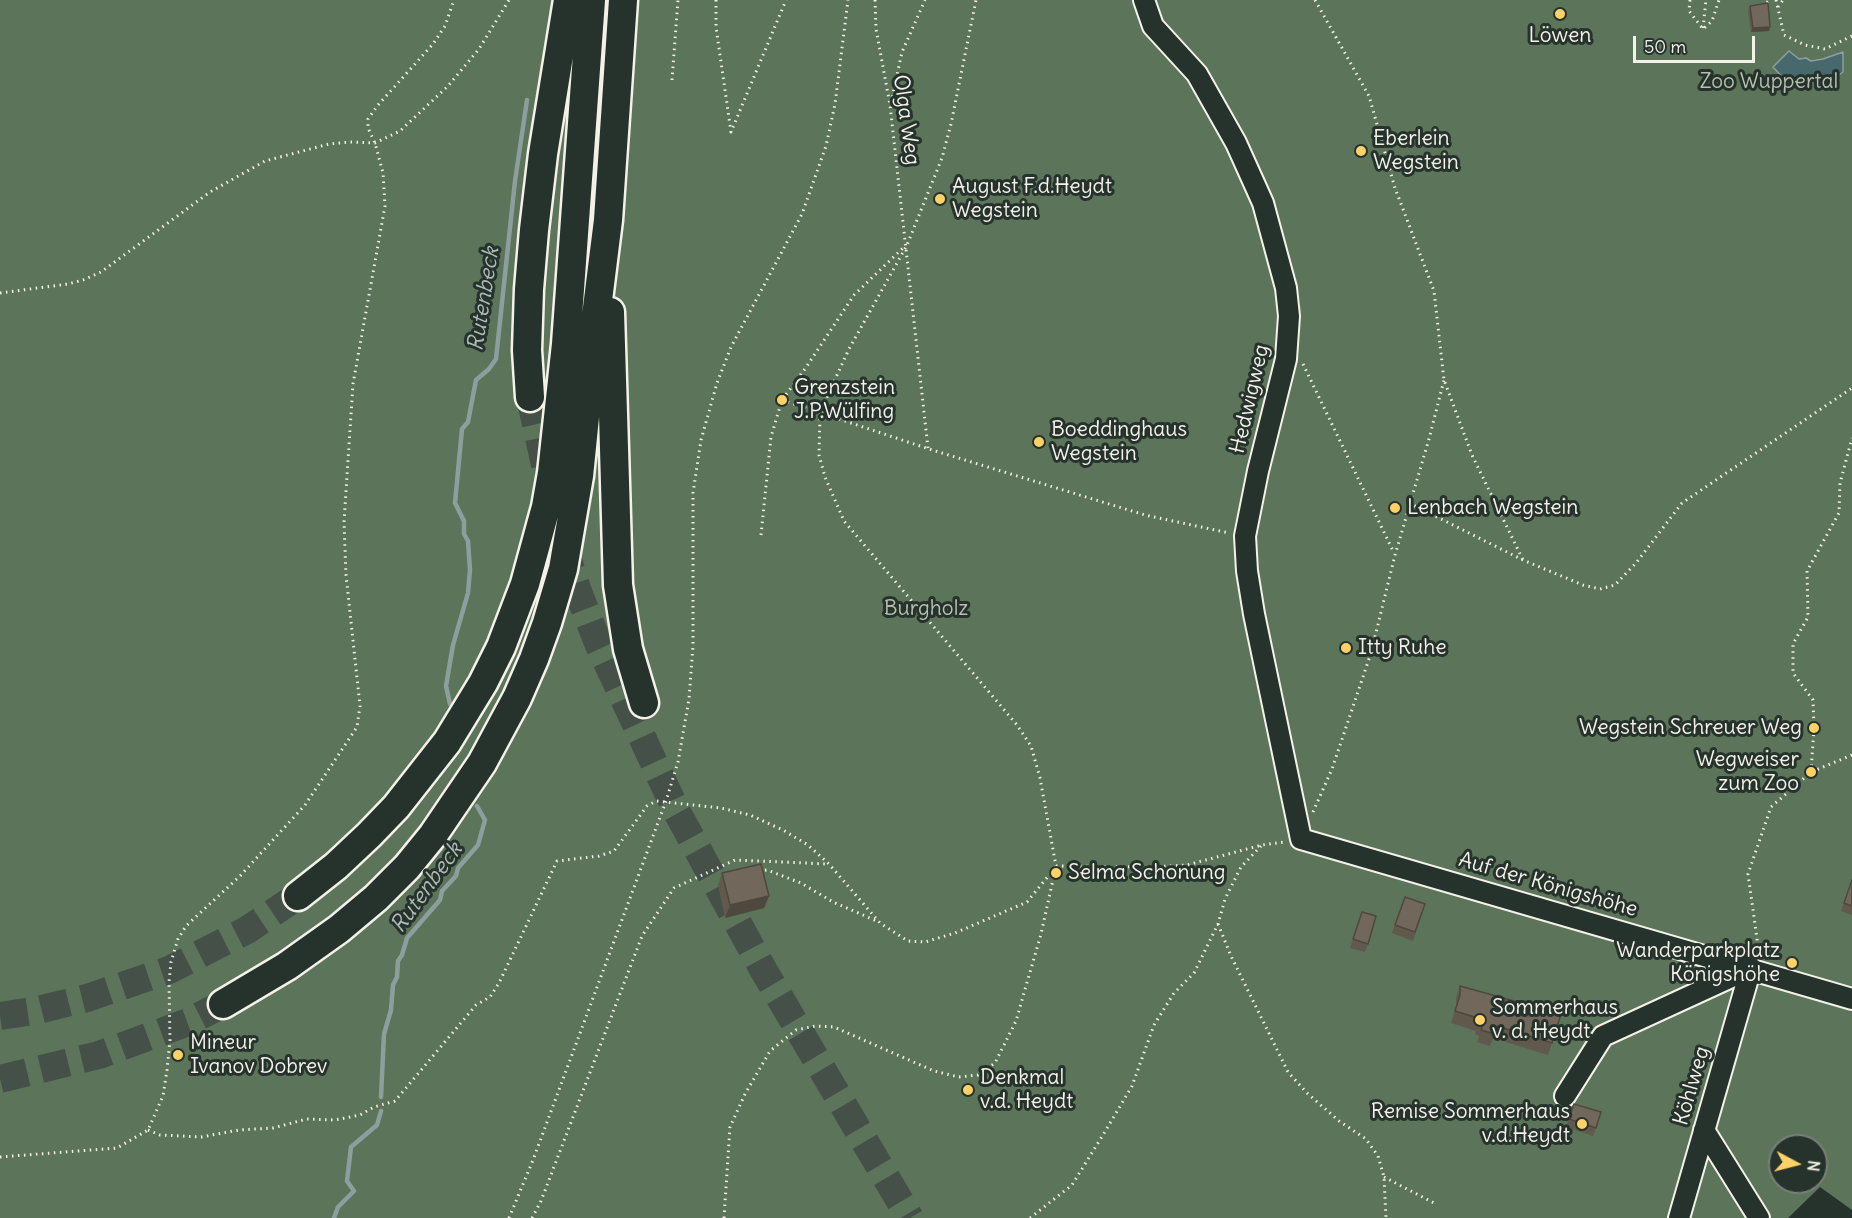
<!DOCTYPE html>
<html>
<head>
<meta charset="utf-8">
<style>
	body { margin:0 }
	#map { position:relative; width:1852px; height:1218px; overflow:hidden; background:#26332d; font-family:Delius,sans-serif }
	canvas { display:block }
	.north { position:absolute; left:1768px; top:1134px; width:60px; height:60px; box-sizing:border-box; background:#26332d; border:2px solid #787f78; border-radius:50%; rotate:97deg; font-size:16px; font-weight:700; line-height:24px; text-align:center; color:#f4f1e8 }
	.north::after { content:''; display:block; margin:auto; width:21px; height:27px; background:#ffd166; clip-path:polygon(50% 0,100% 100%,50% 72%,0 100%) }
	.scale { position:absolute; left:1633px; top:36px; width:122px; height:27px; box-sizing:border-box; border:3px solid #f4f1e8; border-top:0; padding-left:8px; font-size:18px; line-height:21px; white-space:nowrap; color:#f4f1e8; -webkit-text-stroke:4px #26332d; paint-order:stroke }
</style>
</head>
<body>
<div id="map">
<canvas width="1852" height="1218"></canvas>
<div class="north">N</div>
<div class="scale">50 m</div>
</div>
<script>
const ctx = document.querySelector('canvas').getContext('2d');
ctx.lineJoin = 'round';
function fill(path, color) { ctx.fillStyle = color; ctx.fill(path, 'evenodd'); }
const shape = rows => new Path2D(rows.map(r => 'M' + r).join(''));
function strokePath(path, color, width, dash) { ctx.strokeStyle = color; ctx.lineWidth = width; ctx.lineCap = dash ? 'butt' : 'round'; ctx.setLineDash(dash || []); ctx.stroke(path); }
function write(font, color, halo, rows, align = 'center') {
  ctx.font = font + ' Delius,sans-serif'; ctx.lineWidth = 6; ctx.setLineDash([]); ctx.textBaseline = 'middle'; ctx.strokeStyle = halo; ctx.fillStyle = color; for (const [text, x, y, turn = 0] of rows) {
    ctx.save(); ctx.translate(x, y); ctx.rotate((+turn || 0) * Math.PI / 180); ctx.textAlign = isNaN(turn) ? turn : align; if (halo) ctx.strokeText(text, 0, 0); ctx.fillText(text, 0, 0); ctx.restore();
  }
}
const green = shape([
	[0,0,1852,0,1852,1210,1820,1187,1788,1218,0,1218],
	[1780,1146,1816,1146,1816,1182,1780,1182]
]);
const water = shape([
	[1789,51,1799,59,1806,58,1811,61,1823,59,1843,52,1843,72,1833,79,1815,81,1807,84,1795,84,1785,80,1773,67,1789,51]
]);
const stream = shape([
	[450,704,446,686,453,645,468,593,470,570,468,541,464,534,464,521,455,503,462,429,468,422,476,380,489,369,496,359,515,181,527,100],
	[381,1097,384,1034,391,1010,393,985,397,977,398,961,402,955,407,938,440,900,442,891,456,876,458,868,478,845,485,820,477,806],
	[334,1218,338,1207,354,1191,347,1181,351,1147,377,1125,381,1111]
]);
const highwayTunnel = shape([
	[530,397,549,483],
	[563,543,577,589,598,643,677,812,764,971,910,1218],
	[0,1016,34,1011,87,998,169,970,247,930,298,896],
	[0,1079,99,1055,188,1022,223,1004]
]);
const path = shape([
	[716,0,716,27,731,132,786,0],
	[875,0,876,29,890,105,928,448],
	[1315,0,1369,96,1395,188,1434,291,1444,380,1472,455,1523,560],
	[1690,0,1689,11,1703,29,1712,21,1719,0],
	[1776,0,1784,35,1805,45,1825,49,1852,36],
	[1762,6,1770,0],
	[1778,7,1783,0],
	[1703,28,1706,0],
	[672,80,678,0],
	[891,103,902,52,925,0],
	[0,293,68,284,83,280,101,272,210,192,265,161,329,144,350,142,375,143,400,131,448,86,479,49,509,0],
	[1303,364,1394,553],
	[782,400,929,449,1145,515,1229,533],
	[1409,503,1523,560,1583,585,1600,589,1615,585,1636,563,1682,503,1852,388],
	[761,535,771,437,782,400,807,366,854,295,903,248],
	[1811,772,1814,728,1813,700,1793,673,1793,644,1808,617,1807,571,1839,513,1840,483,1852,438],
	[1313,812,1332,769,1371,653,1395,555,1429,439,1444,380],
	[1056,866,1153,867,1187,865,1262,845,1285,842],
	[759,871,767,870,801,883,833,902,879,922],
	[1218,924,1231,956,1288,1072,1307,1093,1339,1121,1366,1139,1378,1156,1384,1177,1386,1218],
	[1756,952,1758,946,1748,874,1771,807,1811,772,1852,755],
	[148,1130,160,1135,201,1137,239,1130,273,1128,307,1119,335,1120,360,1115,374,1107,395,1101,476,1005,490,997,499,983,557,861,599,856,614,851,647,806,656,801,721,808,750,815,783,830,808,845,829,864,880,923,908,941,925,942,955,933,1027,902,1054,869],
	[0,1157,117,1148,148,1130,163,1096,167,1070,170,1040,169,982,171,962,178,939,186,926,240,876,305,805,357,727,360,706,346,575,344,522,353,384,385,206,383,173,375,143,368,128,368,119,378,105,433,44,445,26,454,0],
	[1384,1177,1436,1204],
	[509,1218,533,1160,666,801,678,762,689,699,693,646,693,493,701,440,717,383,731,347,802,214,826,146,835,104,848,0],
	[532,1218,541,1201,642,936,674,888,735,860,827,864],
	[724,1218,730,1127,745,1094,770,1051,796,1030,815,1026,834,1027,934,1071,959,1077,978,1075,995,1063,1016,1021,1041,934,1056,866,1040,778,1031,746,1017,725,844,521,825,477,819,455,820,412,849,349,907,245,942,158,951,124,976,0],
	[1030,1218,1072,1185,1106,1130,1132,1086,1154,1025,1174,993,1194,973,1218,924,1225,899,1241,867,1261,846]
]);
const minor = shape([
	[1144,0,1153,26,1197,74,1236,143,1263,203,1286,288,1289,316,1286,359,1258,471,1245,536,1247,571,1254,614,1301,839,1852,999],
	[1565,1096,1603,1036,1751,968],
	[1704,1130,1759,1218],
	[1679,1218,1751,968]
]);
const highway = shape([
	[610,312,618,585,628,649,644,703],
	[530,397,527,350,529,289,534,230,543,154,568,0],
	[298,896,336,866,369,835,396,807,447,742,483,683,501,647,525,584,546,507,552,473,566,344,591,0],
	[223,1004,287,966,339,929,376,898,407,867,433,835,482,763,517,698,534,659,547,623,563,569,579,476,592,348,608,220,623,0]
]);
const wall = shape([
	[1750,6,1770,27,1769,31,1751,32,1748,10],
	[722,873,769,896,764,908,725,918,718,885],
	[1852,880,1852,915,1841,911],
	[1405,897,1425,904,1413,941,1392,933],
	[1362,912,1368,944,1365,952,1350,948],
	[1460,986,1552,1043,1548,1055,1493,1038,1490,1046,1477,1042,1479,1036,1475,1034,1476,1031,1451,1023,1456,1007,1456,998],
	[1574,1104,1601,1112,1593,1136,1566,1127]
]);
const shadedWall = shape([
	[1770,27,1769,31,1751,32,1753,28],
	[769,896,764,908,725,918,730,905]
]);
const building = shape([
	[1768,3,1770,27,1753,28,1750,6,1768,3],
	[761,864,769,896,730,905,722,873,761,864],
	[1852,880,1852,906,1844,903,1852,880],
	[1405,897,1425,904,1415,932,1395,925,1405,897],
	[1362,912,1376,916,1368,944,1353,939,1362,912],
	[1460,986,1561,1014,1552,1043,1497,1026,1495,1034,1481,1030,1483,1024,1480,1022,1481,1019,1455,1011,1460,995,1460,986],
	[1574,1104,1601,1112,1596,1128,1569,1119,1574,1104]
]);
const markers = [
	[1560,14,6,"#ffd166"],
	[1361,151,6,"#ffd166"],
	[940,199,6,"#ffd166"],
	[782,400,6,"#ffd166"],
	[1039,442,6,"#ffd166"],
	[1395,508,6,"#ffd166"],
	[1346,648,6,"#ffd166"],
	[1814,728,6,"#ffd166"],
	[1811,772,6,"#ffd166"],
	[1056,873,6,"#ffd166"],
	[1792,963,6,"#ffd166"],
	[1480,1020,6,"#ffd166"],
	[178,1055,6,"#ffd166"],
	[968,1090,6,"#ffd166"],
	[1582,1124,6,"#ffd166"]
];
const poiNames = [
	["Löwen",1560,36,"center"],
	["Eberlein",1373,139],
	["Wegstein",1373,163],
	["August F.d.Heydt",952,187],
	["Wegstein",952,211],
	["Grenzstein",794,388],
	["J.P.Wülfing",794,412],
	["Boeddinghaus",1051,430],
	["Wegstein",1051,454],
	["Lenbach Wegstein",1407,508],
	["Itty Ruhe",1358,648],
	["Wegstein Schreuer Weg",1802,728,"right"],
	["Wegweiser",1799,760,"right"],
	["zum Zoo",1799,784,"right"],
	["Selma Schonung",1068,873],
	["Wanderparkplatz",1780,951,"right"],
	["Königshöhe",1780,975,"right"],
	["Sommerhaus",1492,1008],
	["v. d. Heydt",1492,1032],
	["Mineur",190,1043],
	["Ivanov Dobrev",190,1067],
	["Denkmal",980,1078],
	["v.d. Heydt",980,1102],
	["Remise Sommerhaus",1570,1112,"right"],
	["v.d.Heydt",1570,1136,"right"]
];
const parkNames = [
	["Zoo Wuppertal",1769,82],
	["Burgholz",926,609]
];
const streetNames = [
	["Olga Weg",906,120,82],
	["Hedwigweg",1250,399,-77],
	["Auf der Königshöhe",1548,885,16],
	["Köhlweg",1692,1086,-74]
];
const waterNames = [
	["Rutenbeck",484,299,-81],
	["Rutenbeck",427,888,-54]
];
fill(green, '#5c7459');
fill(water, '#47696d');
strokePath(water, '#8c9f9e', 1.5);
strokePath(stream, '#8c9f9e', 4.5);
strokePath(highwayTunnel, '#455049', 28, [28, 14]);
strokePath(minor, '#f4f1e8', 24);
strokePath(highway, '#f4f1e8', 33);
strokePath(path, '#f4f1e8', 3, [1.5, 4.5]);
strokePath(minor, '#26332d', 20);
strokePath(highway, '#26332d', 28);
fill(wall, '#61594d');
fill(shadedWall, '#4f483f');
fill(building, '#71675a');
strokePath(building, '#4f483f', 1.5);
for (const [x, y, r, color] of markers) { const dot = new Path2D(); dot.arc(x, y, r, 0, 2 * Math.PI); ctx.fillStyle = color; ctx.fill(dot); strokePath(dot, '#26332d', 2); }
write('21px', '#f4f1e8', '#26332d', poiNames, 'left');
write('21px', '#b7bfaf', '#26332d', parkNames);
write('21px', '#f4f1e8', '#26332d', streetNames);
write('italic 22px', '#afbbb7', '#26332d', waterNames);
</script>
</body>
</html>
